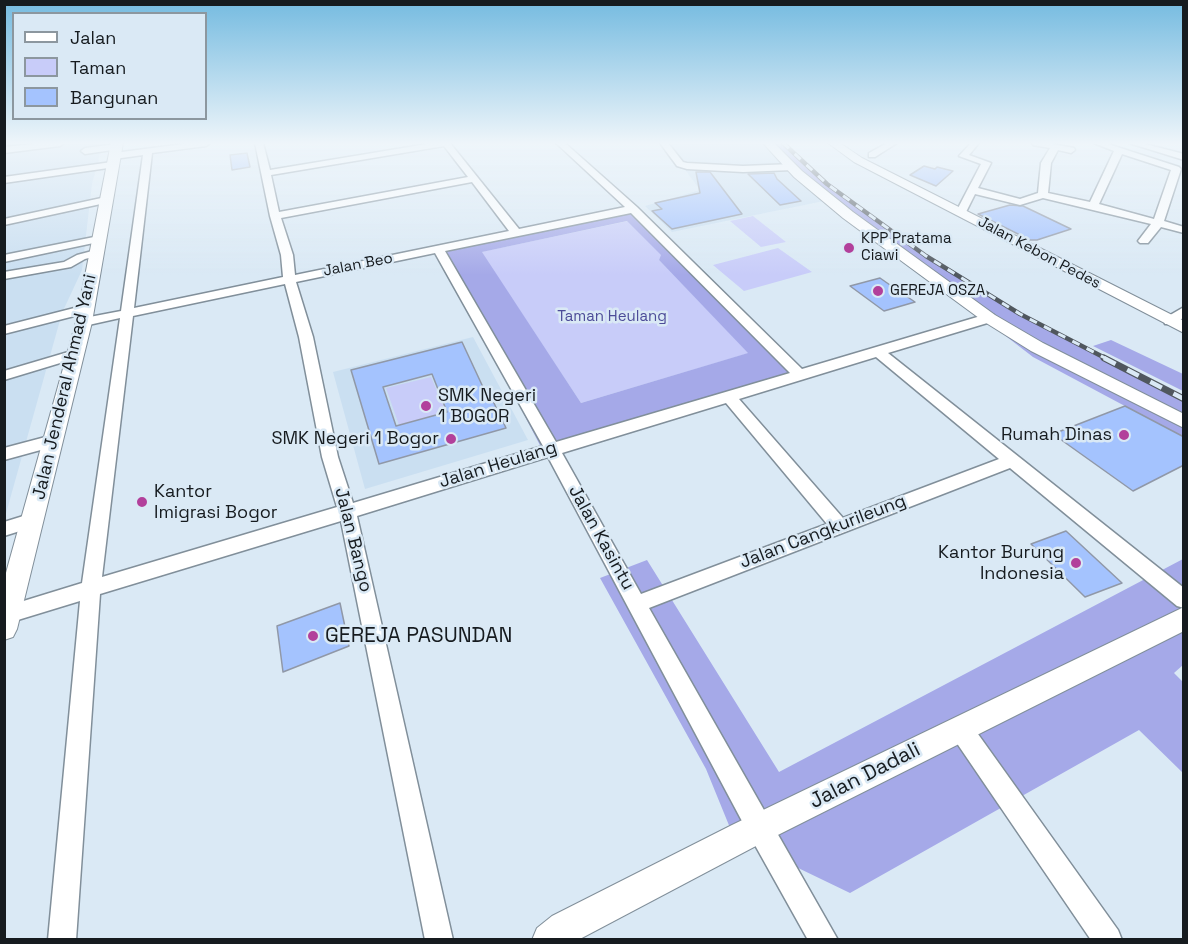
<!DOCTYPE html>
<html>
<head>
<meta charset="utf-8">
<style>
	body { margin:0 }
	#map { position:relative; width:1188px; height:944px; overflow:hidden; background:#dae9f5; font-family:"Space Grotesk",sans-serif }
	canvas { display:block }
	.frame { position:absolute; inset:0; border:6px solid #161b1f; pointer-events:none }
	.legend { position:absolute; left:12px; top:12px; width:195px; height:108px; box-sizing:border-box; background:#dae9f5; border:2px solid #8c979f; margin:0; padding:8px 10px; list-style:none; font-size:18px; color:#161b1f }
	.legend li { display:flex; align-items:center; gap:12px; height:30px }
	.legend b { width:30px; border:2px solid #8c979f }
</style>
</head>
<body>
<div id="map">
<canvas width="1188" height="944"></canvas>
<div class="frame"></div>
<ul class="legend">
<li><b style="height:8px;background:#fff"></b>Jalan</li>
<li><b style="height:16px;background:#c8ccf9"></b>Taman</li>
<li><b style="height:16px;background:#a4c3fe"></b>Bangunan</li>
</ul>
</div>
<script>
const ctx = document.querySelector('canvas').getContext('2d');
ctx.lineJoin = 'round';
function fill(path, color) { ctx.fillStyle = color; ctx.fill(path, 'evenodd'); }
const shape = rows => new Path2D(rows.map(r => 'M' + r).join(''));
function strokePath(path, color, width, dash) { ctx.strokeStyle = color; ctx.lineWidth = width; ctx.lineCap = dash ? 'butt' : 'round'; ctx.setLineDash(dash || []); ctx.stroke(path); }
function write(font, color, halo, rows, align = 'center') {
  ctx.font = font + ' "Space Grotesk",sans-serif'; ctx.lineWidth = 5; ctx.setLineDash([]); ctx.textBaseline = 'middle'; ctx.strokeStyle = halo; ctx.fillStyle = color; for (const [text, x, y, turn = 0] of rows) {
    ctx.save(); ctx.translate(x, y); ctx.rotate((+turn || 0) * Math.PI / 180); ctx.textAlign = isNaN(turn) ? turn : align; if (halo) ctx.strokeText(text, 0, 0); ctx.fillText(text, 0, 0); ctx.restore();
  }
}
const built = shape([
	[5,143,103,143,92,184,82,270,62,313,5,517],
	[665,143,768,143,829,200,672,232,645,206,700,190],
	[473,337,528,440,365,489,333,372]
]);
const green = shape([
	[753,216,786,242,761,247,730,221],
	[628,221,662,255,659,260,749,353,581,403,481,252],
	[778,248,812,272,744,291,713,265],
	[431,377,446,412,399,425,386,388]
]);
const forest = shape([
	[768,143,783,143,827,184,926,256,1025,317,1183,397,1183,437,1033,357,829,200],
	[633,209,800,375,544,453,438,249],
	[627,221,661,255,659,260,748,353,581,403,482,252],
	[1111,340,1183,374,1183,391,1093,346],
	[1183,559,1183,665,1174,673,1183,682,1183,773,1139,730,850,893,738,839,735,840,706,769,600,578,647,560,779,772]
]);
const building = shape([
	[247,153,250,167,232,170,230,155,247,153],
	[924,166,935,169,937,167,953,171,936,186,910,175,924,166],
	[696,172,710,172,742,214,672,229,652,211,662,209,655,203,700,193,696,172],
	[774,173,777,179,801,201,780,205,748,174,774,173],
	[1010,205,1023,206,1071,229,1037,240,1030,240,978,214,1010,205],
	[880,278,890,285,915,302,884,311,850,286,880,278],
	[462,342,489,400,492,399,506,428,379,464,351,370,462,342],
	[432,374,447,412,396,426,383,387,432,374],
	[1125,406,1184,437,1184,465,1133,491,1053,434,1125,406],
	[1066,531,1122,583,1085,597,1031,544,1066,531],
	[340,603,349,646,283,672,277,626,340,603]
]);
const minor = shape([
	[43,143,64,143,60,146,4,153,4,147,43,143],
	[191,143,210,143,206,146,152,153,134,308,283,277,281,255,270,216,255,143,263,143,270,170,433,143,450,143,519,229,625,207,556,143,565,143,637,207,802,369,984,315,994,315,995,318,994,321,888,353,1184,588,1184,608,1177,606,1010,468,649,608,838,940,808,940,751,838,548,457,357,516,453,940,425,940,341,521,100,594,76,940,48,940,80,601,8,623,4,621,4,607,82,583,120,318,84,326,78,322,79,319,121,311,143,155,114,159,110,156,114,153,191,143],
	[444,146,468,177,279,212,271,175,444,146],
	[472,182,509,231,295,275,293,255,281,218,472,182],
	[631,213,790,373,556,442,445,251,631,213],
	[435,253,543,446,353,503,338,457,313,337,296,282,435,253],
	[285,284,299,337,322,457,337,507,102,577,133,316,285,284],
	[876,357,999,459,843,518,739,399,876,357],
	[726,403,827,524,641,594,562,453,726,403],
	[660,143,668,143,683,162,687,163,743,166,792,164,797,167,792,170,743,172,687,169,677,166,660,143],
	[887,143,897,143,875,157,869,157,869,153,887,143],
	[971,143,979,143,969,155,991,163,978,188,1020,199,1038,193,1041,163,1050,148,1033,145,1032,143,1047,143,1074,148,1075,150,1071,153,1058,150,1051,163,1048,193,1090,202,1114,151,1094,143,1105,143,1179,167,1181,169,1164,221,1184,227,1184,233,1161,227,1148,243,1140,243,1138,241,1151,224,1043,198,1020,205,975,194,965,214,957,214,956,212,981,164,959,156,971,143],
	[1122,154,1171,170,1154,219,1099,204,1122,154],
	[1129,143,1141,143,1184,154,1184,160,1129,143],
	[116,144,119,145,119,149,85,154,81,151,85,148,116,144],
	[112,162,117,165,115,167,4,183,4,177,112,162],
	[106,197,110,198,110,202,4,225,4,219,106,197],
	[99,236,104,239,103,241,4,262,4,255,99,236],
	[96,250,100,251,100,255,85,259,71,267,4,279,4,272,64,262,77,255,96,250],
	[86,305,90,306,92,309,90,312,4,334,4,326,86,305],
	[1184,307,1184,317,1175,324,1165,324,1164,321,1165,318,1184,307],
	[75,350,80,351,82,354,80,357,4,380,4,371,75,350],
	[53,435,59,437,61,441,59,445,4,460,4,448,53,435],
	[33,513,39,515,42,520,39,525,4,536,4,522,33,513],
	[960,717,968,720,1118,930,1122,940,1091,940,952,736,949,728,952,720,960,717]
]);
const major = shape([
	[111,143,123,143,92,322,17,629,13,637,4,640,4,580,76,322,111,143],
	[763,143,774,143,802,171,853,212,995,315,1043,343,1184,414,1184,428,1031,351,983,321,843,218,794,177,763,143],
	[828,143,840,143,862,158,1184,321,1184,333,854,162,828,143],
	[1184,607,1184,631,754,847,578,940,532,940,537,928,552,916,732,825,1184,607]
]);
const railFar1 = shape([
	[783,143,827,184,926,256,1020,314,1107,359]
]);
const rail = shape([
	[1104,358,1184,399]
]);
const markers = [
	[849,248,6,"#b2409b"],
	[878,291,6,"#b2409b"],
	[426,406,6,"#b2409b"],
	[1124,435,6,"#b2409b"],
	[451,439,6,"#b2409b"],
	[142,502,6,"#b2409b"],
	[1076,563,6,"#b2409b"],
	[313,636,6,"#b2409b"]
];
const farPoinames = [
	["KPP Pratama",861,239],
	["Ciawi",861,256],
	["GEREJA OSZA",890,291]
];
const farStreetnames = [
	["Jalan Kebon Pedes",1039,253,28],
	["Jalan Beo",358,265,-11]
];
const farParknames = [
	["Taman Heulang",612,317]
];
const streetNames = [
	["Jalan Jenderal Ahmad Yani",65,387,-77],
	["Jalan Heulang",498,465,-17],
	["Jalan Cangkurileung",823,532,-21],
	["Jalan Kasintu",601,538,61],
	["Jalan Bango",353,540,76]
];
const poiNames = [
	["SMK Negeri",438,396,"left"],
	["1 BOGOR",438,417,"left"],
	["Rumah Dinas",1112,435],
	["SMK Negeri 1 Bogor",439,439],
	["Kantor",154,492,"left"],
	["Imigrasi Bogor",154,513,"left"],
	["Kantor Burung",1064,553],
	["Indonesia",1064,574]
];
const nearPoinames = [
	["GEREJA PASUNDAN",325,636]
];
const nearStreetnames = [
	["Jalan Dadali",865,776,-27]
];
fill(built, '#cadff1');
fill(green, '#c8ccf9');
fill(forest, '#a5a9e8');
fill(building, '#a4c3fe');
strokePath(building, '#9098a7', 1.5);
strokePath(minor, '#818f9a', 3);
strokePath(major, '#818f9a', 2);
fill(minor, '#fff');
fill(major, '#fff');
strokePath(railFar1, '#50575e', 4.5);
strokePath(rail, '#50575e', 7);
strokePath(railFar1, '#dae9f5', 3, [8]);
strokePath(rail, '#dae9f5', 4.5, [13]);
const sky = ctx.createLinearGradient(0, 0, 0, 275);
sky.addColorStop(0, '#75bbe0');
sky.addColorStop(0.52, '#eef5fa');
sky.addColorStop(1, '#eef5fa00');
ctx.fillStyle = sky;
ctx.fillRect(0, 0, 1188, 275);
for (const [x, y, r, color] of markers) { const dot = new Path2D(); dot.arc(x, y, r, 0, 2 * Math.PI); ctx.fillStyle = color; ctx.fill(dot); strokePath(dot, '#dae9f5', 2); }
write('15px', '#161b1f', '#dae9f5', farPoinames, 'left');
write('15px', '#161b1f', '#dae9f5', farStreetnames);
write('15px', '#4d4c98', '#dae9f5', farParknames);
write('18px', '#161b1f', '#dae9f5', streetNames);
write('18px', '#161b1f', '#dae9f5', poiNames, 'right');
write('21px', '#161b1f', '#dae9f5', nearPoinames, 'left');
write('21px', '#161b1f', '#dae9f5', nearStreetnames);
</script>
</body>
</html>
